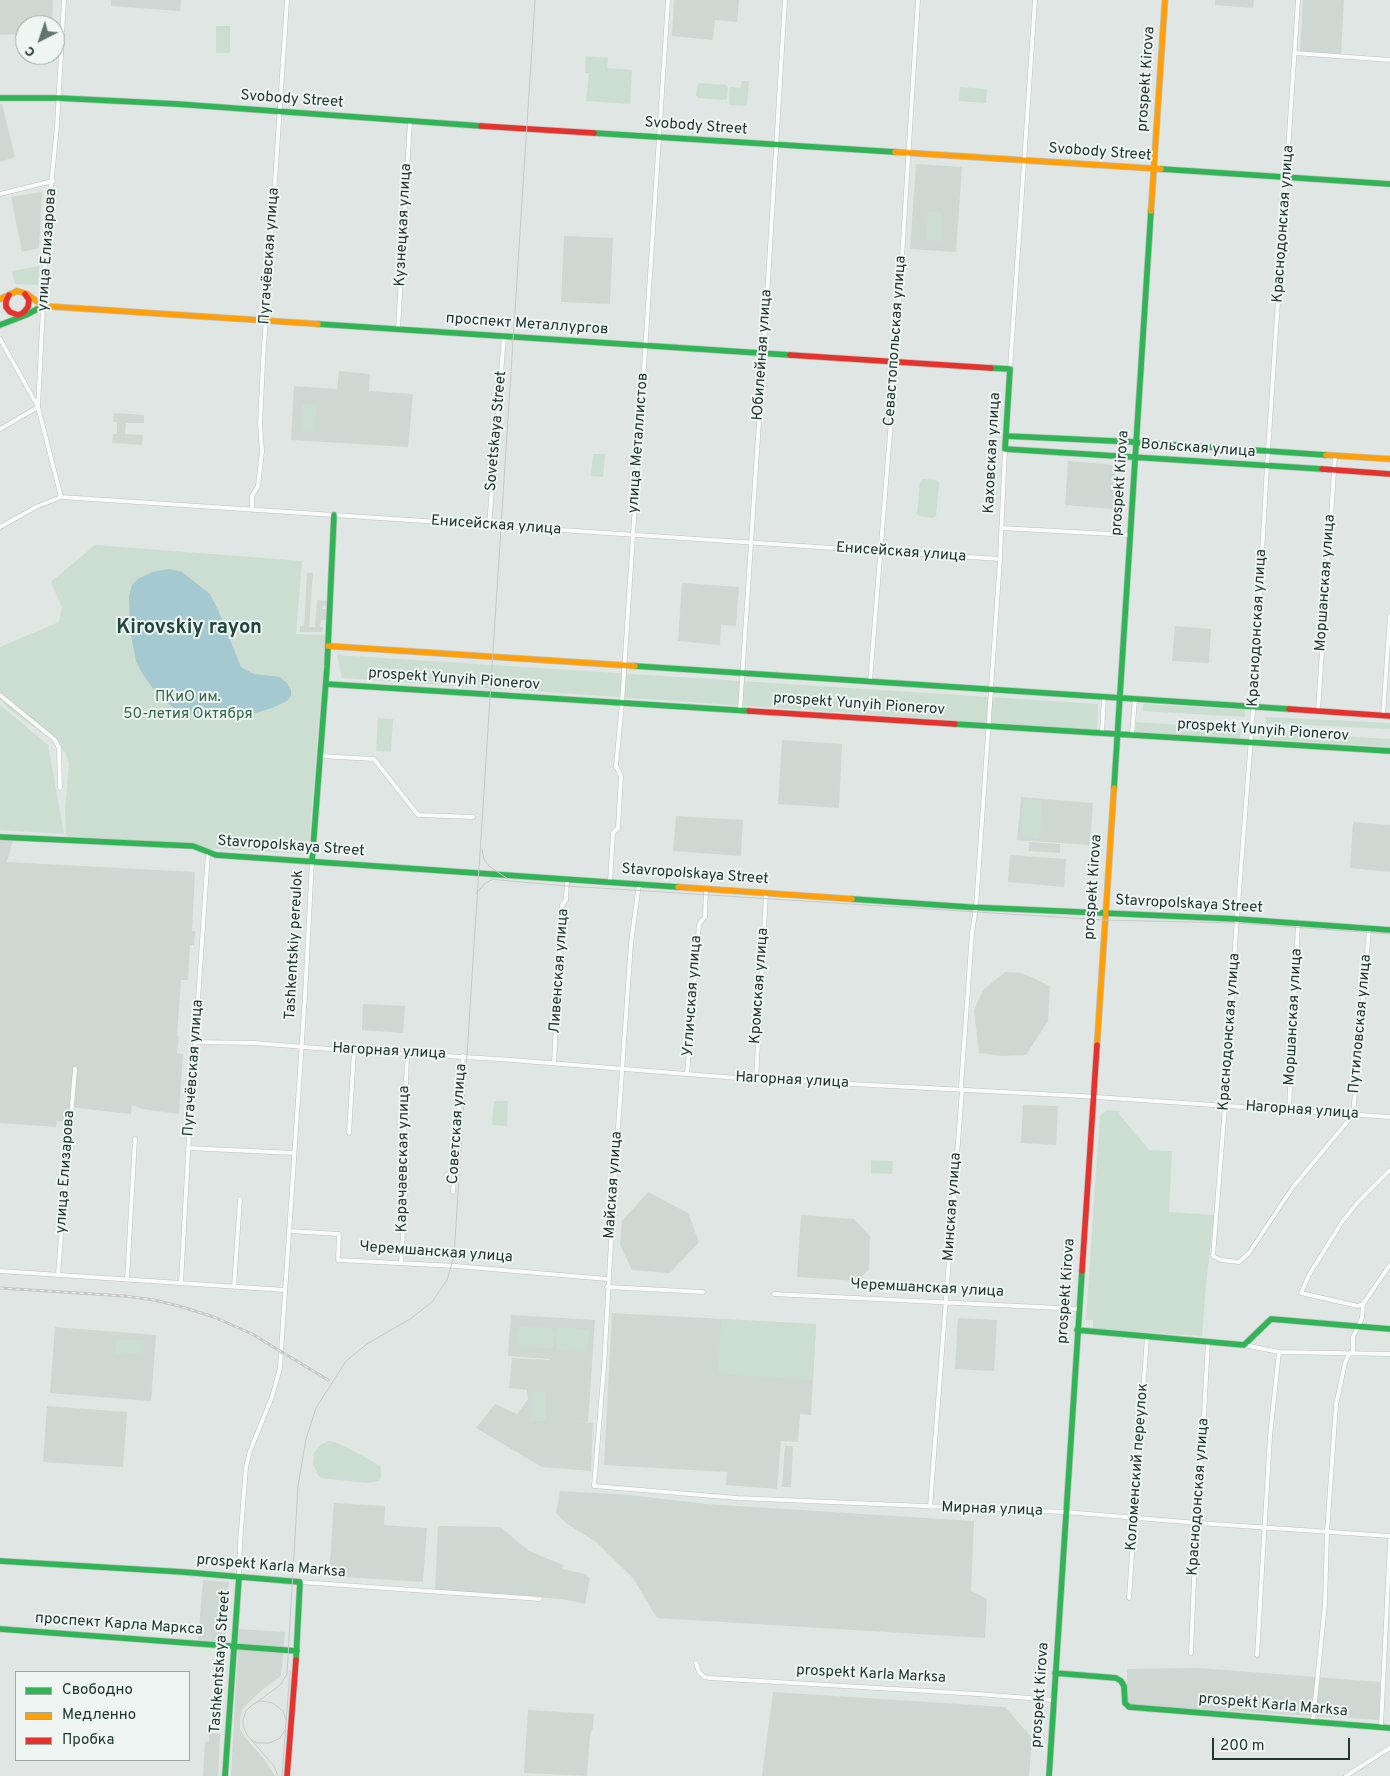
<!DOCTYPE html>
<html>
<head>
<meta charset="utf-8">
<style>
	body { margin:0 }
	#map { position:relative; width:1390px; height:1776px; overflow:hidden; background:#e0e6e3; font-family:Overpass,sans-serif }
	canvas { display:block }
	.legend { position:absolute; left:15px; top:1671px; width:175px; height:90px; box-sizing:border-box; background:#eef5f2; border:1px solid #9ca9a5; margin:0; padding:6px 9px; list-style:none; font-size:15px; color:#213631 }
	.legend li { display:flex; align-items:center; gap:10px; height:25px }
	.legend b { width:25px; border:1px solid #9ca9a5 }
	.north { position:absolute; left:15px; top:15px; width:50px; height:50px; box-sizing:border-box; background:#eef5f2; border:1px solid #9ca9a5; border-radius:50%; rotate:221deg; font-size:14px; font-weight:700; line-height:20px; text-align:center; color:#213631 }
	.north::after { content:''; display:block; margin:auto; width:18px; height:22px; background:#64746f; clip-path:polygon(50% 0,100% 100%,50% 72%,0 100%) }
	.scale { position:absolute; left:1212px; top:1738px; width:138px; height:22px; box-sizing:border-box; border:2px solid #213631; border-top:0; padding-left:6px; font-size:15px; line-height:18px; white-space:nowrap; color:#213631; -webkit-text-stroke:4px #eef5f2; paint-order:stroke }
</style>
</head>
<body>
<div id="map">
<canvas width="1390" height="1776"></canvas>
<ul class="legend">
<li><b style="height:6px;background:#30b455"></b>Свободно</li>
<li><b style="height:6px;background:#ff9f0a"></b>Медленно</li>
<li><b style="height:6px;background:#e5322d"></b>Пробка</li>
</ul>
<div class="north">С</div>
<div class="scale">200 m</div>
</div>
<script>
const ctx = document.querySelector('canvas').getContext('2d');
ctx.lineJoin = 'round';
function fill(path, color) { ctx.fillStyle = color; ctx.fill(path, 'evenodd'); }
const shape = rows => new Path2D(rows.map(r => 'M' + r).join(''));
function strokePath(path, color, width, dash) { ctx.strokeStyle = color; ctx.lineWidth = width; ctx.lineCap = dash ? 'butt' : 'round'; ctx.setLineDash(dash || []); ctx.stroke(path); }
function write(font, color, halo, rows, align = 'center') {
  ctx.font = font + ' Overpass,sans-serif'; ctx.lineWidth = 4; ctx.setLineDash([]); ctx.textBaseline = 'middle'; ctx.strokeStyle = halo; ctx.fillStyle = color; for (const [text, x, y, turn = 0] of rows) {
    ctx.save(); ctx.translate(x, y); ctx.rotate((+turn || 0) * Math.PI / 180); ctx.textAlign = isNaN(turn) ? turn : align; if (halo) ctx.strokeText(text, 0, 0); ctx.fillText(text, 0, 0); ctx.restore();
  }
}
const built = shape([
	[0,0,53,0,52,25,25,25,25,34,0,35],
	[111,0,181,0,180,11,111,6],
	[674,0,739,0,737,22,715,20,713,40,672,36],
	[1215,0,1254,0,1253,8,1215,5],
	[1303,0,1344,0,1341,54,1300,52],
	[0,104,2,104,15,157,0,162],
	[916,164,962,167,956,252,910,249],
	[42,192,39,248,22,252,11,197],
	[564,236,613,238,610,304,561,302],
	[339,371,370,374,369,391,413,394,408,447,291,440,294,386,337,389],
	[114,413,144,415,144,423,126,423,125,434,143,435,142,445,112,443,113,434,117,434,117,422,113,422],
	[1068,461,1116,465,1113,509,1065,505],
	[307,573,313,573,309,627,315,627,317,600,327,601,327,606,322,606,322,609,327,609,327,620,321,620,320,627,323,627,323,632,300,632,300,626,304,626],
	[682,583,739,587,736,626,721,625,720,645,678,641],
	[1175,626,1211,629,1209,663,1172,661],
	[782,740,842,744,839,808,778,804],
	[1021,797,1093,803,1090,845,1017,840],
	[676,816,743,820,741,856,673,851],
	[1353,822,1390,825,1390,872,1350,868],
	[0,839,13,840,7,862,195,872,192,931,195,931,194,945,190,945,188,980,181,980,177,1036,179,1036,177,1053,183,1054,179,1114,142,1109,132,1105,131,1114,69,1107,67,1122,57,1121,56,1127,0,1123],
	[1029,842,1060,844,1060,853,1029,851],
	[1010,855,1066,859,1064,887,1008,882],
	[1005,972,1022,973,1050,986,1048,1021,1026,1055,1002,1056,979,1053,974,1010,983,990],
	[363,1004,405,1006,403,1033,362,1030],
	[1023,1105,1058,1106,1056,1145,1021,1143],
	[648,1192,688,1213,699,1242,670,1273,632,1270,620,1245,622,1221],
	[801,1215,854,1219,870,1236,869,1269,858,1281,797,1277],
	[612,1313,816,1324,811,1415,800,1414,798,1442,781,1441,777,1489,726,1485,727,1472,604,1465],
	[511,1315,595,1320,588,1422,576,1421,593,1423,591,1471,542,1467,476,1428,495,1404,517,1414,528,1399,527,1390,509,1388,512,1358,550,1360,550,1359,508,1356],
	[958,1318,997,1320,994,1371,955,1369],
	[55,1327,156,1335,151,1401,50,1393],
	[47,1406,127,1412,123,1467,43,1462],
	[785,1446,793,1446,791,1487,782,1487],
	[560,1491,629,1495,706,1504,974,1521,971,1591,987,1599,985,1638,657,1618,633,1578,596,1542,566,1523,556,1513],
	[334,1503,385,1506,384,1525,427,1528,423,1582,329,1576],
	[438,1526,500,1527,529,1551,563,1565,562,1569,585,1574,590,1578,585,1604,562,1599,435,1591],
	[203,1580,229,1582,225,1642,198,1640],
	[239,1629,285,1632,281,1676,262,1690,246,1705,242,1710,240,1719,240,1729,243,1735,264,1759,275,1776,231,1776],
	[1199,1668,1380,1682,1380,1720,1131,1705,1127,1702,1127,1669],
	[773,1692,1005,1707,1032,1738,1029,1776,762,1776],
	[528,1710,594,1714,593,1728,590,1734,587,1776,524,1773],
	[209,1733,220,1734,218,1776,203,1776,205,1742,209,1741]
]);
const green = shape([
	[216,26,230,26,230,53,216,53],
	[586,56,608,58,607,68,632,70,630,104,586,101,589,73,585,73],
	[742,81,749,81,747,106,729,105,730,87,741,88],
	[699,83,726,85,728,87,727,99,724,100,698,98,696,96,697,86],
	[960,87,987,89,986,103,959,101],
	[928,212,942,213,941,241,926,240],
	[39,266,38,285,15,284,12,271],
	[302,404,316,405,315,432,301,431],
	[593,454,605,454,603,477,591,476],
	[922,479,936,480,939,483,936,516,933,518,919,516,917,514,920,482],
	[95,545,302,561,296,634,326,635,308,854,141,845,71,843,66,833,65,811,69,763,65,752,59,745,8,708,0,699,0,647,59,622,62,608,51,582],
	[337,655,1098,704,1097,730,342,678],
	[1143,704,1245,710,1245,717,1143,711],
	[0,705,48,745,64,834,0,830],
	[1266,717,1390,723,1390,729,1266,723],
	[378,718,393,719,391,752,376,751],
	[1136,722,1241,729,1240,739,1135,732],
	[1259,731,1390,739,1390,747,1260,739],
	[1026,799,1039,800,1042,802,1040,835,1038,839,1025,838,1021,835,1023,802],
	[494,1101,508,1101,507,1126,492,1125],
	[1107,1110,1120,1111,1119,1114,1149,1150,1172,1151,1169,1212,1214,1215,1206,1284,1202,1336,1093,1329,1093,1320,1086,1320,1100,1116],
	[871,1160,893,1161,892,1174,871,1173],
	[721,1319,816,1325,813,1380,718,1374],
	[522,1326,551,1328,555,1332,554,1346,549,1348,520,1346,516,1341,517,1330],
	[558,1327,589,1330,587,1352,556,1349],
	[116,1339,144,1341,143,1355,116,1353],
	[531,1392,546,1392,546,1421,531,1421],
	[329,1441,335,1442,350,1449,377,1464,381,1467,381,1478,379,1481,367,1483,321,1478,318,1475,313,1464,314,1453,320,1445]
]);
const water = shape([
	[169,569,182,572,210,594,218,610,241,667,254,674,280,677,287,683,291,690,291,696,287,701,272,708,252,714,218,719,193,715,174,708,159,697,142,673,136,661,130,631,129,597,132,585,138,579,152,572]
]);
const street = shape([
	[1298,0,1267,466,1252,726,1236,931,1225,1106,1213,1256,1221,1260,1239,1262,1249,1253,1293,1187,1353,1115,1369,929],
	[1295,53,1390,60],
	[0,194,53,181],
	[398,329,410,121],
	[0,339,37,405],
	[1010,369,1035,0],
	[0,429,38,407],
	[61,497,38,407,47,227,57,126,64,0],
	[252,510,252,496,258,486,262,451,260,424,263,362,287,0],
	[489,526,504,336],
	[0,527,36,507,61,497,1000,559],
	[1001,528,1130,535],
	[870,681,895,371,918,0],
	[0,695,55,740,59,748,60,788],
	[740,710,764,346,785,0],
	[1318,711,1335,456],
	[1383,715,1390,616],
	[1102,733,1104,697],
	[1132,735,1135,699],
	[320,756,374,759,418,815,473,817],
	[610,882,613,833,618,828,621,776,616,766,622,703,668,0],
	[639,884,631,943,615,1171,604,1367,594,1486,737,1498,1065,1512,1198,1523,1390,1536],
	[195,1042,255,1043,354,1051,499,1059,737,1078,1081,1096,1390,1117],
	[554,1063,562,905,566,900,567,879],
	[687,1074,699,924,705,917,706,889],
	[756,1080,766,893],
	[1289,1110,1298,923],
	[349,1133,354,1051],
	[188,1148,294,1153],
	[453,1192,463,1056],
	[289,1231,339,1234,338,1260,456,1266,607,1279],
	[401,1263,406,1184,403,1177,407,1054],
	[0,1271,285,1290],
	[58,1274,75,1069],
	[127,1279,135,1139],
	[181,1283,190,1117,208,853],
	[234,1287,240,1199],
	[607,1287,703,1292],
	[774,1294,1079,1309],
	[1363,1304,1358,1306,1301,1293,1309,1275,1342,1222,1357,1203,1390,1170],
	[1244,1345,1279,1352,1390,1354],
	[930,1507,962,1090,961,1086,972,933,976,907,1000,559,1005,449],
	[239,1577,240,1543,246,1467,250,1451,272,1397,280,1368,281,1352,305,996,312,861],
	[300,1582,540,1599],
	[1129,1598,1147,1336],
	[1191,1653,1196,1530,1198,1523,1208,1342],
	[1257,1655,1270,1436,1279,1352],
	[696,1663,699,1672,704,1677,710,1678,978,1694,1054,1700],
	[1313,1721,1325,1604,1327,1532,1336,1405,1345,1363,1349,1354,1353,1351,1353,1337,1362,1318,1363,1304,1390,1265],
	[1381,1727,1390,1540],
	[1346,1776,1390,1748]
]);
const fast = shape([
	[0,98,58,98,177,104,481,126],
	[594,133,895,152],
	[1161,169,1390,184],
	[318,324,790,355],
	[0,325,26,315,43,306],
	[991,368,1010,369,1005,449,1322,469],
	[1006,436,1135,442,1326,455],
	[635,666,1289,709],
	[326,684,749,711],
	[955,724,1390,751],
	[1114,788,1151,211],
	[0,837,193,846,216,855,678,887],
	[312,861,327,667,334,515],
	[852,899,968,907,1237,919,1390,930],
	[1077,1330,1244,1345,1271,1319,1390,1329],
	[0,1561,183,1572,300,1582,296,1660],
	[0,1629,297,1651],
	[1055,1673,1116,1678,1121,1681,1124,1686,1125,1703,1129,1707,1390,1728],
	[225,1776,239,1577],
	[1049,1776,1082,1271]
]);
const slow = shape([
	[895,152,1161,169],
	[1151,211,1165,0],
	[0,299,17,291,27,294,43,306,318,324],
	[1326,455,1390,459],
	[328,646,635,666],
	[678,887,852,899],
	[1097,1045,1114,788]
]);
const jam = shape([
	[481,126,594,133],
	[9,295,6,301,6,307,10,312,18,315,23,313,28,307,29,300,25,294],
	[790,355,991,368],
	[1322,469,1390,474],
	[1289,709,1390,716],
	[749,711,955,724],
	[1082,1271,1097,1045],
	[287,1776,296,1660]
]);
const tram = shape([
	[482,849,484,859,489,866,508,879],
	[476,894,484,884,493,879,499,880,567,886,1104,920,1237,923,1390,934],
	[255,1703,261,1701,273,1703,283,1711,286,1720],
	[252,1740,257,1743,270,1743,280,1738,285,1730],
	[278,1776,274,1766,247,1735,243,1726,243,1720,246,1711,251,1706,275,1689,281,1684,287,1674,298,1486,306,1439,316,1408,346,1361,367,1344,410,1319,432,1302,447,1280,454,1256,535,0],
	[282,1776,290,1671]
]);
const rail = shape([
	[0,1288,124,1296,154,1300,179,1306,214,1317,252,1334,328,1380]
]);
const streetNames = [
	["prospekt Kirova",1147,79,-86],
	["Svobody Street",292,100,4],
	["Svobody Street",696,127,4],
	["Svobody Street",1100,153,4],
	["Краснодонская улица",1284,224,-86],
	["Кузнецкая улица",404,225,-87],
	["улица Елизарова",48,250,-86],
	["Пугачёвская улица",270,256,-86],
	["проспект Металлургов",527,325,4],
	["Севастопольская улица",896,341,-86],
	["Юбилейная улица",763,355,-86],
	["Sovetskaya Street",497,431,-85],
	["улица Металлистов",639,443,-86],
	["Вольская улица",1198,449,4],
	["Каховская улица",993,453,-87],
	["prospekt Kirova",1121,483,-86],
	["Енисейская улица",496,526,4],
	["Енисейская улица",901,553,4],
	["Моршанская улица",1326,583,-86],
	["Краснодонская улица",1258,628,-87],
	["prospekt Yunyih Pionerov",454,680,4],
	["prospekt Yunyih Pionerov",859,705,4],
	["prospekt Yunyih Pionerov",1263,731,4],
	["Stavropolskaya Street",291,847,4],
	["Stavropolskaya Street",695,875,4],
	["prospekt Kirova",1094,887,-86],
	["Stavropolskaya Street",1189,905,3],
	["Tashkentskiy pereulok",295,945,-87],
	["Ливенская улица",560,971,-86],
	["Кромская улица",760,986,-86],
	["Угличская улица",693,996,-86],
	["Моршанская улица",1294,1017,-87],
	["Путиловская улица",1361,1024,-85],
	["Краснодонская улица",1230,1032,-86],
	["Нагорная улица",389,1052,3],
	["Пугачёвская улица",194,1068,-86],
	["Нагорная улица",792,1081,3],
	["Нагорная улица",1302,1111,4],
	["Советская улица",458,1124,-86],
	["Карачаевская улица",404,1159,-89],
	["улица Елизарова",66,1172,-86],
	["Майская улица",614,1185,-86],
	["Минская улица",953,1207,-86],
	["Черемшанская улица",436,1253,4],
	["Черемшанская улица",927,1289,3],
	["prospekt Kirova",1067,1291,-86],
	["Коломенский переулок",1138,1467,-86],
	["Краснодонская улица",1199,1497,-86],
	["Мирная улица",992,1510,2],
	["prospekt Karla Marksa",271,1567,5],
	["проспект Карла Маркса",119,1625,4],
	["Tashkentskaya Street",221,1662,-86],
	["prospekt Karla Marksa",871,1675,3],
	["prospekt Kirova",1041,1695,-86],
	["prospekt Karla Marksa",1273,1706,5]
];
const parkNames = [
	["ПКиО им.",188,698],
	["50-летия Октября",188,715]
];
const districtNames = [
	["Kirovskiy rayon",189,629]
];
fill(built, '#cfd7d3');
fill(green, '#cbded1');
fill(water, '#a4c9d0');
strokePath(street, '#bdc3c0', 5);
strokePath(fast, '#bdc3c1', 7);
strokePath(slow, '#bdc3c1', 7);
strokePath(jam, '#bdc3c1', 7);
strokePath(street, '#fafbfb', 4);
strokePath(fast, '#30b455', 5.5);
strokePath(slow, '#ff9f0a', 5.5);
strokePath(jam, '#e5322d', 5.5);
strokePath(tram, '#c6c9c8', 1);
strokePath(rail, '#c6c9c8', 3);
strokePath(rail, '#eef5f2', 1, [4]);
write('15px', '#213631', '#eef5f2', streetNames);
write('15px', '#306847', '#eef5f2', parkNames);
write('bold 20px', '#20463d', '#eef5f2', districtNames);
</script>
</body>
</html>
